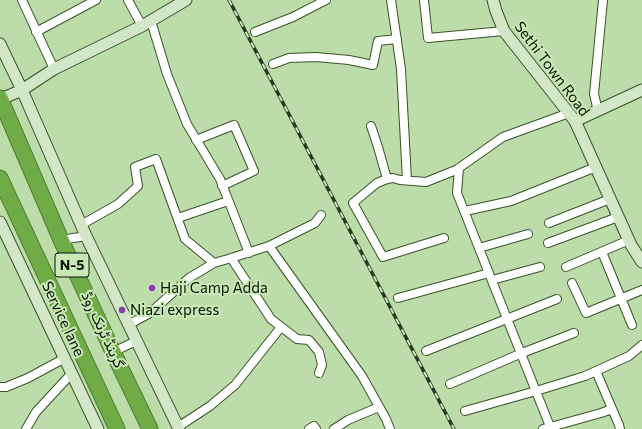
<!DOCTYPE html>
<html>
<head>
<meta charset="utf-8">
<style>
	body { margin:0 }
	canvas { display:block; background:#bcdcaa }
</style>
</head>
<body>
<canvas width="642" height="429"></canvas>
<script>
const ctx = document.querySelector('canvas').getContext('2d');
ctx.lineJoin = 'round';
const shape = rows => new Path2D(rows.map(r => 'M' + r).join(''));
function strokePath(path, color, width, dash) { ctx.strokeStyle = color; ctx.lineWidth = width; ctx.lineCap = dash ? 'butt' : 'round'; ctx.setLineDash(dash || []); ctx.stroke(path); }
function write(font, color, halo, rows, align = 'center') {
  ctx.font = font + ' Commissioner,Vazirmatn,sans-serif'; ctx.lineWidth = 4; ctx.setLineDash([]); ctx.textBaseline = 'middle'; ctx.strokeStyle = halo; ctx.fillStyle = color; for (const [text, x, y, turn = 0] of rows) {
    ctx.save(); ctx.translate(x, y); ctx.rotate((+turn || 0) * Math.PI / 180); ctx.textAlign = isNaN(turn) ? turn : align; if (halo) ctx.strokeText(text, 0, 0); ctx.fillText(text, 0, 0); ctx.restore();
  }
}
const street = shape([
	[22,0,54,69],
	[128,0,142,26],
	[391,0,401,69,407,180],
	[424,0,428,38,504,31],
	[151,21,167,74,187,124,220,179,249,253],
	[36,32,96,0],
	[255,32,293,17,326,0],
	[273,64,289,58,316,57,349,60,373,65,378,41,397,39],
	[598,111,594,94,603,0],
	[371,126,378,147,387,179],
	[196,140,234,125,254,171,222,186],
	[459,168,457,193,551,429],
	[465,211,511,201,596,167],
	[178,218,228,201],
	[549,223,610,199],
	[81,225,118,204,138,186,135,167,156,159,185,239,214,263,228,259,269,246,315,223,321,215],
	[444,238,383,257,353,203,377,183,387,179,393,178,400,180,426,182,456,170,503,137,569,113],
	[61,240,86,236],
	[548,243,618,217],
	[269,246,362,376,386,419,390,429],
	[479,248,528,234],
	[602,252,632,325],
	[231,258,271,319,297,339,309,340,319,352,322,365,319,373],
	[566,267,629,240],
	[492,280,540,267],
	[572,283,586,313,642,290],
	[398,298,489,273],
	[128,325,150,313,189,278,214,263],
	[426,351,557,299],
	[113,352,136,341],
	[596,371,619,425,620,429],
	[450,384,522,353,574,333],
	[0,387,6,387,28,378,65,358],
	[465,411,536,391,585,376,629,356,642,345],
	[178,427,210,406,235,385,281,327],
	[26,429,36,412,72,373],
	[309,429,314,426,316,429],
	[334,429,348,420,379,407],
	[543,429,601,413,612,409]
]);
const secondary = shape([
	[493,0,496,11,504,31,575,121,631,245,642,262],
	[0,44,22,90,86,236,179,429],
	[1,99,22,90,54,69,142,26,186,0],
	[575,121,642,90],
	[0,222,98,429]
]);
const highway = shape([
	[0,98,61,240,113,352,150,429],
	[0,178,117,429]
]);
const rail = shape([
	[229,0,454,429]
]);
const markers = [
	[152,288,4,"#8c3dad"],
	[122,310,4,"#8c3dad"]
];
const shields = [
	[72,265,34]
];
const shieldNames = [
	["N-5",72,265]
];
const streetNames = [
	["Sethi Town Road",552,69,53],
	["Service lane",63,319,65],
	["گرینڈ ٹرنک روڈ",103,330,65]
];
const poiNames = [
	["Haji Camp Adda",160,288],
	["Niazi express",130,310]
];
strokePath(street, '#385327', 10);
strokePath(secondary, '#385327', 13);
strokePath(highway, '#4b772f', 17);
strokePath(street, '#fff', 8);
strokePath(secondary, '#d4e6c8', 11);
strokePath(highway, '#6fac46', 15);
strokePath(rail, '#283721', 3.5);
strokePath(rail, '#c9e9b7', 2, [6]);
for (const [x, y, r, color] of markers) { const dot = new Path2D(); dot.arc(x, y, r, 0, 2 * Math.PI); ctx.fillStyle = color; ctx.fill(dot); strokePath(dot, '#c9e9b7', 1.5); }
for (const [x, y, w] of shields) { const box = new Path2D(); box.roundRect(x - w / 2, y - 12, w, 24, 3); ctx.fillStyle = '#c9e9b7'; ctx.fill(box); strokePath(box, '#091404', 1); }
write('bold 14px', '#091404', null, shieldNames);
write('15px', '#091404', '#c9e9b7', streetNames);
write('15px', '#091404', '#c9e9b7', poiNames, 'left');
</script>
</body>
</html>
